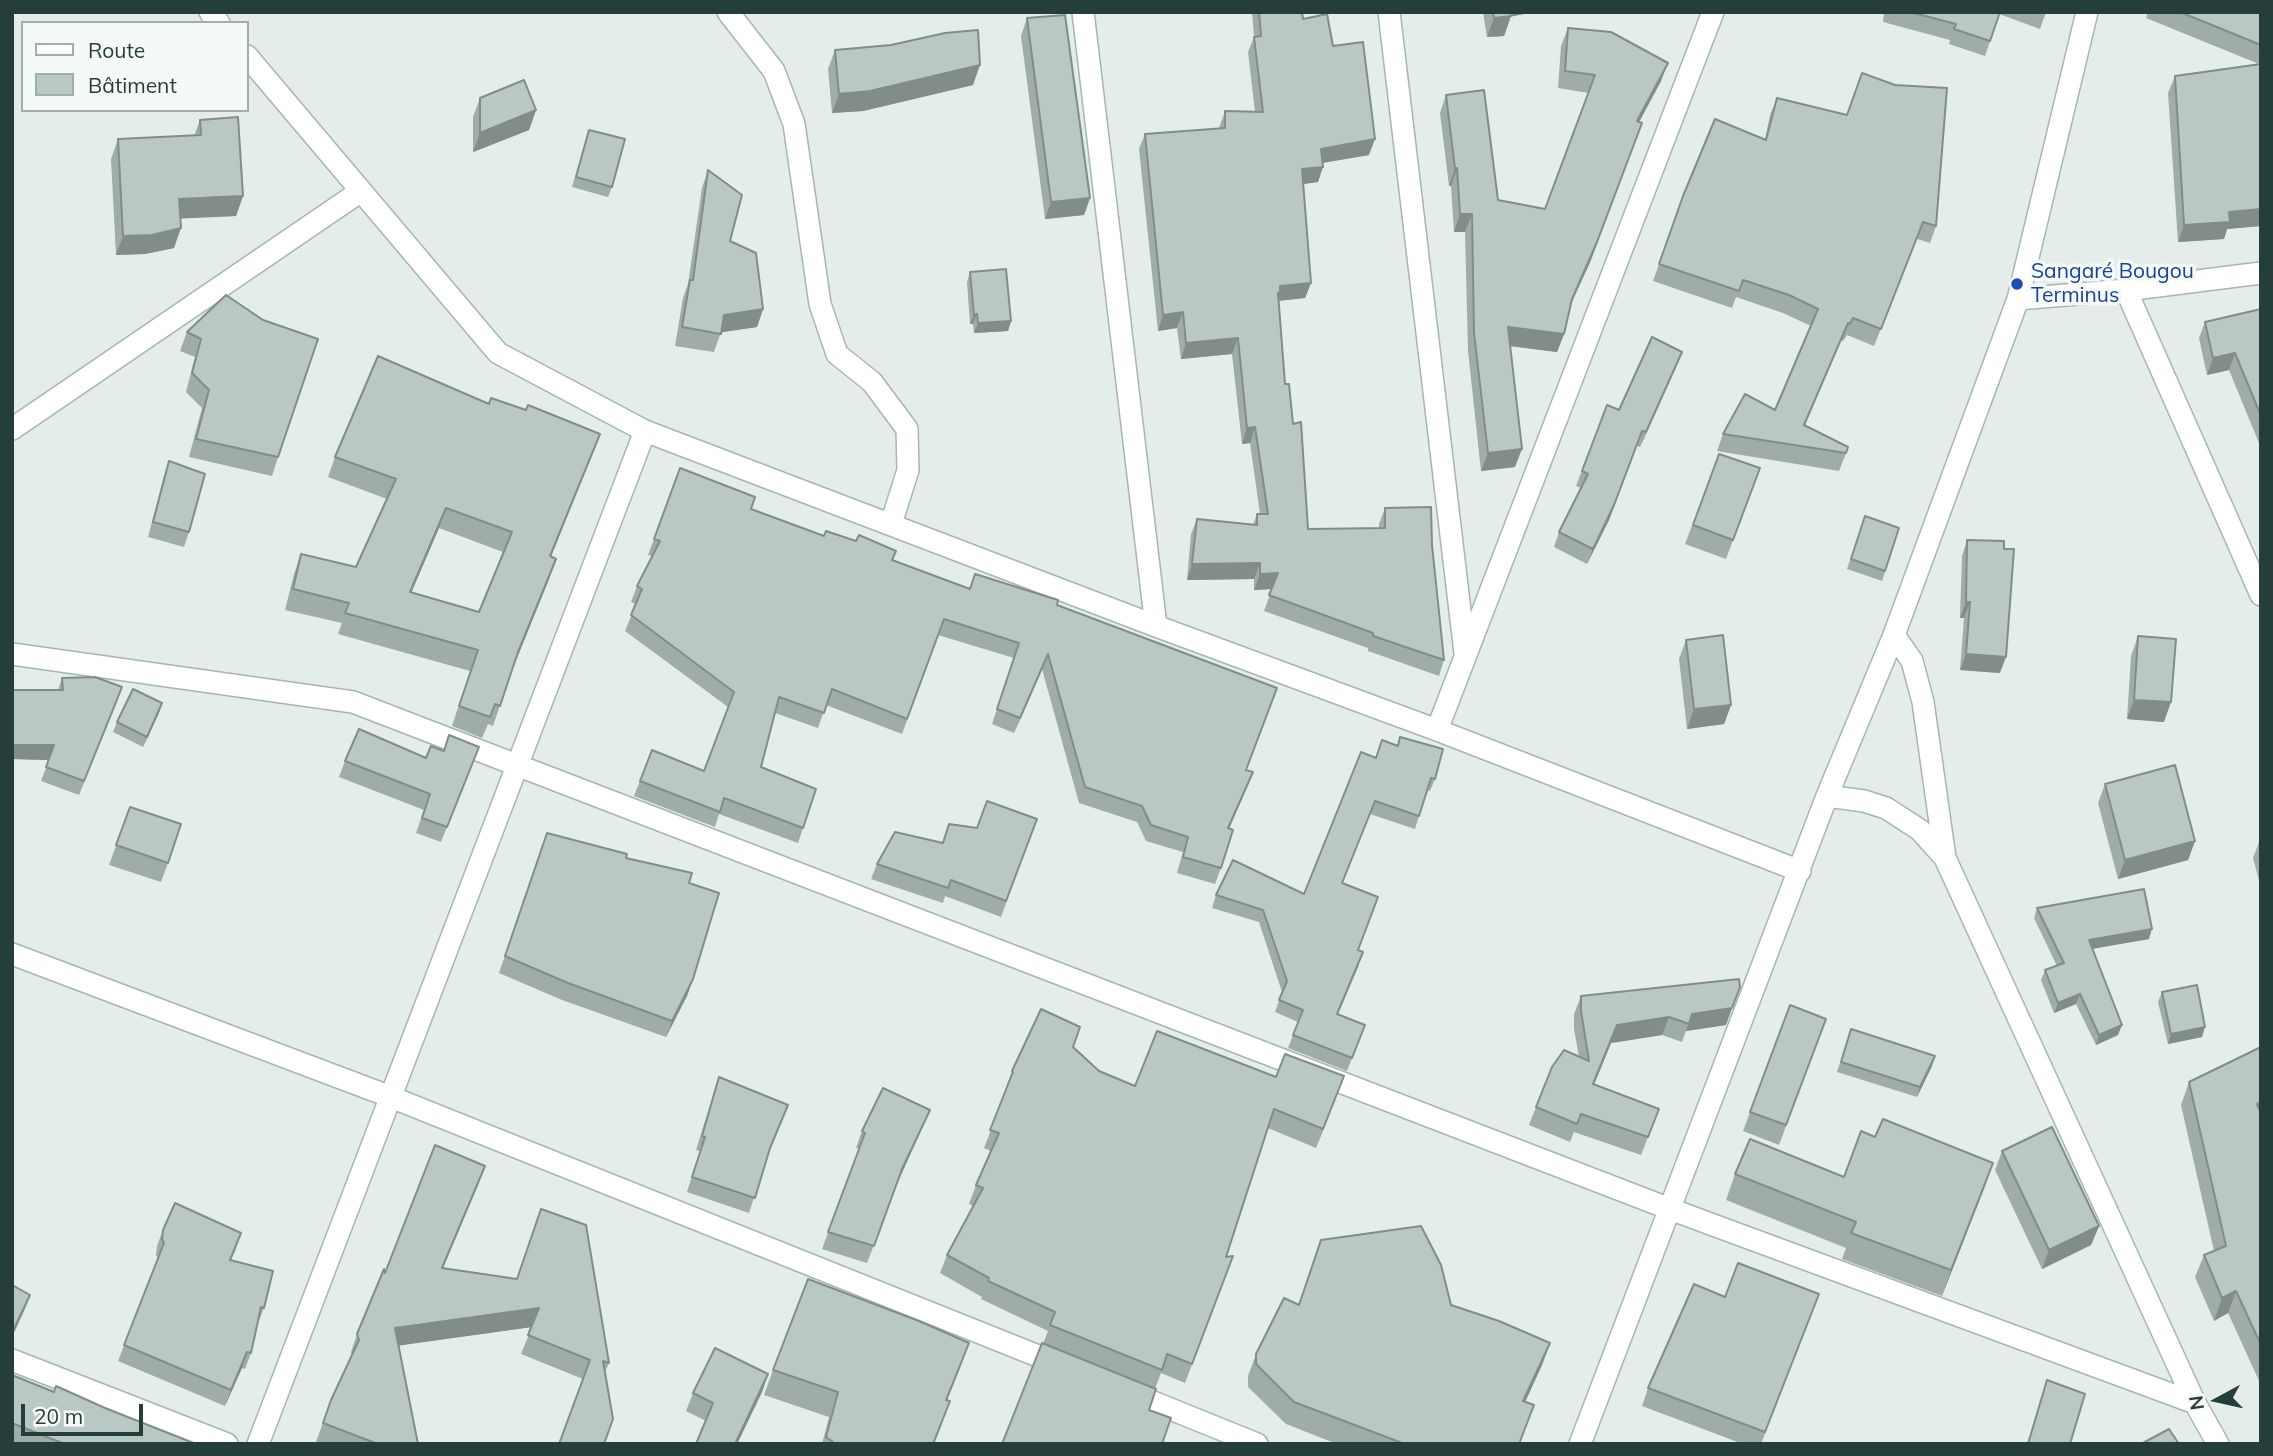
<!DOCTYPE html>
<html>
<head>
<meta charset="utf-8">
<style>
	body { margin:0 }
	#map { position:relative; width:2273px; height:1456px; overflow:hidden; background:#e4edea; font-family:Mulish,sans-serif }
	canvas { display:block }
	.frame { position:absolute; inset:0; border:14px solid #253e3b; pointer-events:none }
	.legend { position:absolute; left:21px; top:21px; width:228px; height:91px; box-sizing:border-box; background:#f5f9f8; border:2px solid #a2aeac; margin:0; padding:9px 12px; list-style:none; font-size:21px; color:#253e3b }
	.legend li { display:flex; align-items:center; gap:14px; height:35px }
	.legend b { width:35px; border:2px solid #a2aeac }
	.north { position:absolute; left:2182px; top:1365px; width:70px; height:70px; -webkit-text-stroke:5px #f5f9f8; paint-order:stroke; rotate:262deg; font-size:19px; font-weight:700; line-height:28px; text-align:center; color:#253e3b }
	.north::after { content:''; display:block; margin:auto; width:24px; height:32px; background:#253e3b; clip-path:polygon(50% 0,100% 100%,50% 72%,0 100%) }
	.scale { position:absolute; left:21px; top:1404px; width:122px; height:32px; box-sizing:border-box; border:4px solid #253e3b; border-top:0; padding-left:9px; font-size:21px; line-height:24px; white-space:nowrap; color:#253e3b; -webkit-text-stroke:5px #f5f9f8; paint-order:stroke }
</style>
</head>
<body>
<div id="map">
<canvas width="2273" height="1456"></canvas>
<div class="frame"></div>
<ul class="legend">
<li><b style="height:9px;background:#fff"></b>Route</li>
<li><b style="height:19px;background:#bac8c4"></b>Bâtiment</li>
</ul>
<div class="north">N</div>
<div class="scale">20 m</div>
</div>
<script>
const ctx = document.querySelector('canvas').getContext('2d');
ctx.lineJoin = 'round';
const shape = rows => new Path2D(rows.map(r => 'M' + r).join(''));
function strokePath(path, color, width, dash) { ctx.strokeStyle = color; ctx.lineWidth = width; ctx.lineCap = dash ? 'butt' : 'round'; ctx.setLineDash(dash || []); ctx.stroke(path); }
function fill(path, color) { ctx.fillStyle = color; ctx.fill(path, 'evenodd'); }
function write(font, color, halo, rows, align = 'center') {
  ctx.font = font + ' Mulish,sans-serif'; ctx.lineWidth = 7; ctx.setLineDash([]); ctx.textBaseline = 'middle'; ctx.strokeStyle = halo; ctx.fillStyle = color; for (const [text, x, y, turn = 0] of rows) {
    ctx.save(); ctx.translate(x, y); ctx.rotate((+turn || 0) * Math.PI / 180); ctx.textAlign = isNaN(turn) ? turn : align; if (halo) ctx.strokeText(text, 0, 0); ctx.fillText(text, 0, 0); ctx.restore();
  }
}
const minor = shape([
	[210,12,219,23],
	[728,12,774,71,794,124,820,304,837,354,872,382,907,429,908,470,891,524],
	[1083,12,1156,626],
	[1389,12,1465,653],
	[247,56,498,353,645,431,1156,626,1437,730,1800,871],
	[2126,290,2261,595],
	[2018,299,2126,290,2261,273],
	[12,429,361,191],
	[1894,635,1912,661,1923,702,1945,858,2195,1403,2218,1444],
	[12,654,353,702,1670,1209,2195,1403],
	[1437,730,1713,12],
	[1827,796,1864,801,1886,808,1920,830,1945,858],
	[12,954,391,1097,1063,1366],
	[12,1360,227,1444],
	[1126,1391,1257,1444],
	[258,1444,645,431],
	[1580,1444,1827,796,1894,635,2018,299,2087,12]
]);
const wall = shape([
	[1252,12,1302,12,1303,19,1333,46,1369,155,1323,163,1318,182,1303,184,1311,283,1305,298,1278,301,1285,384,1293,424,1308,529,1379,528,1379,524,1385,508,1432,545,1444,660,1439,676,1368,651,1368,648,1264,611,1272,589,1254,590,1254,579,1187,580,1191,534,1197,519,1253,525,1257,514,1260,514,1250,443,1242,444,1232,354,1181,359,1177,328,1158,331,1139,149,1145,134,1219,128,1225,111,1255,112,1248,52,1254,37],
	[1483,12,1535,12,1511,16,1504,36,1487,37],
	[1884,12,2046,12,2040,29,1999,14,1985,56,1949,44,1950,40,1883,22],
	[2148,12,2261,12,2261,226,2227,229,2224,239,2178,242,2168,93,2175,76,2259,64,2146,18],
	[1027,18,1090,198,1084,215,1045,219,1021,36],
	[1568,28,1661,81,1639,122,1591,260,1570,306,1564,334,1557,352,1510,346,1515,467,1481,471,1468,351,1465,232,1454,232,1451,186,1449,186,1440,113,1446,95,1498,200,1545,209,1589,93,1558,88,1561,46],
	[835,50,973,85,863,111,832,113,828,69],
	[480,98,536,110,529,130,473,152,473,117],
	[1777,98,1936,226,1930,243,1917,239,1874,346,1847,335,1843,341,1841,340,1805,425,1846,453,1839,471,1717,451,1723,434,1775,410,1811,326,1783,313,1736,297,1732,308,1653,281,1683,196,1765,139,1770,115],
	[200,120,243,196,236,216,180,218,174,248,145,254,116,255,111,159,118,139,194,136],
	[589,130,612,187,608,197,572,187],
	[708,170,730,241,763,309,757,327,721,332,714,352,675,346,683,298,688,284,702,188],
	[970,272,1011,321,1008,331,974,333,973,324,970,324,967,282],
	[2261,309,2261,448,2229,370,2207,375,2199,338,2205,322],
	[263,320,278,457,272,476,189,457,202,408,186,392,195,357,180,351,187,332],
	[1682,352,1676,367,1640,447,1637,446,1609,520,1587,564,1554,547,1559,532,1581,488,1576,486,1607,405,1619,410],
	[592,454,551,557,549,579,514,664,493,726,488,724,482,738,452,726,470,671,338,634,342,623,285,610,294,574,301,554,356,567,387,499,328,477,335,457],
	[439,528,503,552,479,612,411,592],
	[1719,454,1760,468,1726,559,1685,544],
	[169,461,189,532,184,547,148,537,164,476],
	[680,468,751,509,824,536,856,541,896,551,892,560,969,589,975,574,1057,605,1246,770,1247,787,1229,829,1221,868,1215,884,1177,873,1183,852,1146,841,1137,822,1079,803,1042,669,1014,733,992,724,1014,658,938,635,902,734,826,705,818,728,775,713,761,767,816,789,798,843,719,814,715,827,634,796,652,750,704,771,728,707,625,631,636,604,631,602,637,586,652,556,648,555],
	[1865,516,1899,528,1882,581,1847,569],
	[1967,540,2000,673,1960,670,1964,618,1960,618,1962,556],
	[2138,636,2164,722,2127,719,2131,656],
	[1686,640,1731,705,1724,724,1687,729,1679,659],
	[62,678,117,702,79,795,41,781,49,760,12,759,58,690],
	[162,703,143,747,113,732,117,722],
	[1400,737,1435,779,1430,791,1427,790,1415,829,1370,814,1342,883,1358,950,1359,965,1338,1014,1365,1025,1347,1071,1288,1048,1298,1022,1275,1012,1282,992,1259,922,1212,908,1216,895,1304,894,1376,758,1397,745],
	[479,747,441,842,416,833,424,810,339,777,345,761,426,758,444,751],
	[2105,784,2195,841,2188,860,2118,879,2098,803],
	[130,807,168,863,161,882,109,865],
	[1037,819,1001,917,945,896,943,903,871,879,877,864,942,843,949,824,977,828],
	[547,833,626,858,689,883,693,979,687,996,666,1037,562,1000,499,973],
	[2261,837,2261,888,2253,858],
	[2037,908,2149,939,2092,949,2118,1035,2096,1045,2076,1004,2054,1013,2041,980,2045,970,2057,966,2034,918],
	[2162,992,2202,1037,2168,1044,2158,1002],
	[1581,996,1726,1025,1686,1031,1682,1042,1662,1035,1611,1043,1594,1084,1659,1109,1641,1155,1574,1132,1570,1142,1529,1125,1536,1107,1579,1057,1574,1029,1574,1014],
	[1790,1005,1826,1019,1779,1145,1743,1131],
	[1851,1029,1932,1066,1917,1097,1837,1072],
	[1073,1047,1099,1071,1135,1086,1276,1077,1337,1095,1316,1148,1268,1128,1226,1257,1233,1256,1185,1383,1161,1373,1155,1389,1043,1344,1048,1331,981,1299,982,1297,940,1273,947,1255,973,1206,969,1204,976,1185,991,1151,984,1148,1006,1091,1005,1090,1012,1071],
	[2261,1047,2261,1385,2228,1313,2214,1321,2195,1277,2204,1255,2214,1251,2181,1105,2189,1082],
	[719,1077,788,1105,768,1155,749,1213,687,1192,700,1151,696,1150],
	[930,1110,923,1126,896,1186,867,1263,822,1249,859,1149,856,1148,862,1131],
	[1875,1137,1993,1163,1942,1296,1842,1259,1846,1248,1726,1200,1735,1174,1844,1177],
	[2002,1151,2099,1226,2091,1245,2042,1269,1995,1170],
	[485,1166,443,1268,609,1363,605,1372,583,1379,521,1354,532,1327,399,1345,418,1444,321,1444,316,1442,331,1400,352,1356,351,1352,357,1334,385,1273],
	[163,1230,236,1249,231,1260,264,1308,258,1323,251,1353,245,1369,242,1368,225,1406,118,1361,158,1258,156,1255,157,1246],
	[1819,1294,1761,1444,1743,1444,1642,1406,1648,1388],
	[1298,1305,1451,1305,1550,1343,1542,1365,1525,1402,1520,1444,1337,1444,1286,1424,1248,1387,1248,1376,1256,1354],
	[969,1343,947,1400,941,1427,934,1444,822,1444,829,1417,764,1395,773,1370],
	[768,1374,762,1392,738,1442,696,1444,706,1421,686,1411,693,1393],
	[12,1375,54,1392,105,1408,196,1444,20,1444,12,1441],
	[2047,1380,2070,1444,2027,1444]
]);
const shadedWall = shape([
	[1506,12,1535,12,1509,17,1511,16,1504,36,1487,37,1494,18],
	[1668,63,1661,81,1630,139,1637,121],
	[980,65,973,85,863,111,832,113,839,94],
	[536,110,529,130,473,152,480,133],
	[1642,123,1591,260,1565,317],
	[1375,139,1369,155,1315,164,1321,149],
	[1323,167,1318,182,1297,185,1302,169],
	[1455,168,1457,168,1451,186,1449,186],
	[243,196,236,216,172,219,179,199],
	[1090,198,1084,215,1045,219,1051,202],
	[2261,209,2261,226,2227,229,2224,239,2178,242,2184,225,2229,212],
	[1460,214,1472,214,1465,232,1454,232],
	[181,228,174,248,145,254,116,255,123,236],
	[1311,283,1305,298,1277,301,1275,308,1280,286],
	[763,309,757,327,717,333,724,315],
	[1183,312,1177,328,1158,331,1163,315],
	[977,314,973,324,970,324,974,315],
	[1011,321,1008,331,974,333,978,323],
	[1848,323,1841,340,1797,442,1804,425],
	[1508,327,1564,334,1557,352,1502,345],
	[1238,338,1232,354,1181,359,1186,343],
	[1682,352,1676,367,1640,447,1646,432],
	[2235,353,2229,370,2207,375,2213,358],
	[1255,427,1250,443,1242,444,1247,428],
	[1642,431,1609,520,1587,564,1593,549],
	[600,434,592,454,542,577,550,556],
	[1522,449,1515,467,1481,471,1488,453],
	[446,508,439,528,403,612,410,592],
	[556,559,549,579,511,673,518,652],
	[1260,563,1254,579,1187,580,1192,564],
	[1278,573,1272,589,1254,590,1260,574],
	[1966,602,1970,602,1964,618,1960,618],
	[1048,654,1042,669,1014,733,1020,718],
	[1966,654,2006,657,2000,673,1960,670],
	[2134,700,2171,702,2164,722,2127,719],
	[162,703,159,713,143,747,147,737],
	[1731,705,1724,724,1687,729,1694,709],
	[12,745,54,745,49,760,12,759],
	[1253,772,1247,787,1222,844,1228,828],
	[2195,841,2188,860,2118,879,2125,860],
	[2152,929,2149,939,2085,950,2089,940],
	[693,979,687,996,666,1037,672,1021],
	[1740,987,1726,1025,1686,1031,1692,1014],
	[2080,994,2076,1004,2054,1013,2058,1003],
	[1669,1017,1662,1035,1611,1043,1587,1102,1617,1025],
	[2122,1025,2118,1035,2096,1045,2099,1035],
	[2205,1027,2202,1037,2168,1044,2171,1034],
	[1935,1056,1932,1066,1917,1097,1920,1087],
	[1344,1076,1337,1095,1316,1148,1323,1129],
	[2261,1102,2261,1121,2257,1104],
	[930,1110,923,1126,896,1186,867,1263,902,1169],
	[1993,1163,1984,1189,1942,1296,1951,1270],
	[485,1166,478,1185,435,1286,442,1268],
	[2099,1226,2091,1245,2042,1269,2049,1250],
	[2236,1291,2228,1313,2214,1321,2222,1298],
	[30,1295,24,1311,12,1337,12,1333],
	[539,1308,532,1327,389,1347,395,1328],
	[969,1343,960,1368,937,1425,946,1400],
	[1550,1343,1542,1365,1515,1424,1523,1401],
	[247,1352,242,1368,225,1406,231,1390],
	[768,1374,762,1392,737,1444,735,1444]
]);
const building = shape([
	[1259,12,1302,12,1303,19,1327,14,1333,46,1363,42,1375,139,1321,149,1323,167,1302,169,1311,283,1280,286,1280,292,1278,293,1285,384,1289,384,1293,424,1301,422,1308,529,1385,528,1385,508,1431,507,1432,545,1444,660,1373,636,1373,633,1269,595,1278,573,1260,574,1260,563,1192,564,1197,519,1257,525,1257,514,1268,514,1255,427,1247,428,1238,338,1186,343,1183,312,1163,315,1145,134,1225,128,1225,111,1263,112,1254,37,1261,36,1259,12],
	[1493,12,1511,12,1511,16,1494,18,1493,12],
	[1910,12,2000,12,1990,41,1954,29,1956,24,1910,12],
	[2180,12,2261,12,2261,45,2180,12],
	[1065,15,1090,198,1051,202,1027,18,1065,15],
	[1568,28,1611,32,1668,63,1637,121,1642,123,1597,242,1572,299,1564,334,1508,327,1522,449,1488,453,1474,333,1472,214,1460,214,1457,168,1455,168,1446,95,1484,90,1498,200,1545,209,1595,75,1565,71,1568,28],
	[978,30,980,65,870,91,839,94,835,50,891,45,945,33,978,30],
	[2261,64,2261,209,2229,212,2230,222,2184,225,2175,76,2261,64],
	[1862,73,1895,85,1947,88,1936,226,1923,222,1881,329,1853,318,1850,324,1848,323,1804,425,1848,447,1846,453,1723,434,1745,394,1775,410,1818,309,1789,295,1743,280,1739,291,1659,264,1683,196,1715,119,1766,140,1777,98,1847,115,1862,73],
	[524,80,536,110,480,133,480,98,524,80],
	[238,117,243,196,179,199,181,228,152,235,123,236,118,139,201,135,200,120,238,117],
	[589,130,625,139,612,187,576,177,589,130],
	[708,170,742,195,730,241,756,253,763,309,724,315,721,334,682,327,690,280,693,280,708,170],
	[1006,269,1011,321,978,323,977,314,974,315,970,272,1006,269],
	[226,295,263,320,318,339,278,457,196,439,209,390,192,373,201,339,187,332,226,295],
	[2261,309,2261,416,2235,353,2213,358,2205,322,2261,309],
	[1652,337,1682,352,1646,432,1642,431,1614,505,1593,549,1559,532,1588,474,1582,471,1607,405,1619,410,1652,337],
	[378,356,489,404,491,398,526,410,528,405,600,434,550,556,556,559,518,652,500,706,495,704,490,717,459,706,478,650,345,613,349,603,293,589,301,554,356,567,396,479,335,457,378,356],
	[446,508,512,532,479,612,410,592,446,508],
	[1719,454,1760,468,1733,540,1693,525,1719,454],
	[169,461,205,474,189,532,153,522,169,461],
	[680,468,755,497,751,509,824,536,826,531,856,541,859,535,896,551,892,560,970,589,975,574,1058,600,1057,605,1277,688,1246,770,1253,772,1228,828,1233,830,1221,868,1183,857,1188,837,1151,825,1142,806,1085,787,1048,654,1020,718,997,709,1019,643,944,619,907,719,832,689,824,713,779,697,761,767,816,789,803,828,724,798,720,812,640,781,652,750,704,771,734,692,631,615,642,589,637,586,660,541,654,539,680,468],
	[1865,516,1899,528,1885,571,1851,559,1865,516],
	[1967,540,2004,541,2004,549,2014,549,2006,657,1966,654,1970,602,1966,602,1967,540],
	[1723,635,1731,705,1694,709,1686,640,1723,635],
	[2138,636,2176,639,2171,702,2134,700,2138,636],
	[95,677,122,687,84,781,46,767,54,745,12,745,12,690,63,690,62,678,95,677],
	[133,689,162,703,147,737,117,722,133,689],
	[359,729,426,758,431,746,444,751,449,735,479,747,447,827,422,818,430,794,345,761,359,729],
	[1400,737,1443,749,1435,779,1431,778,1419,816,1375,801,1342,883,1378,897,1358,950,1363,952,1337,1014,1365,1025,1352,1058,1293,1035,1303,1010,1279,1000,1287,981,1263,910,1216,895,1233,860,1304,894,1361,752,1376,758,1382,740,1398,746,1400,737],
	[2175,765,2195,841,2125,860,2105,784,2175,765],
	[987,801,1037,819,1006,901,951,880,948,888,877,864,895,832,943,843,949,824,977,828,987,801],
	[130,807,181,824,168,863,116,845,130,807],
	[547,833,627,854,626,858,692,873,689,883,719,893,693,979,672,1021,568,983,505,956,547,833],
	[2144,889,2152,929,2089,940,2122,1025,2099,1035,2080,994,2058,1003,2045,970,2064,963,2037,908,2144,889],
	[1739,979,1740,987,1732,1008,1692,1014,1689,1024,1669,1017,1617,1025,1593,1084,1659,1109,1648,1137,1581,1114,1577,1124,1536,1107,1552,1067,1564,1050,1589,1061,1581,1011,1581,996,1739,979],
	[2197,985,2205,1027,2171,1034,2162,992,2197,985],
	[1790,1005,1826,1019,1786,1125,1750,1112,1790,1005],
	[1041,1009,1080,1027,1073,1047,1099,1071,1135,1086,1157,1031,1276,1077,1285,1054,1344,1076,1323,1129,1274,1109,1226,1257,1233,1256,1192,1364,1167,1354,1162,1370,1050,1325,1055,1312,988,1281,989,1278,947,1255,983,1188,976,1185,999,1133,990,1130,1013,1072,1012,1071,1041,1009],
	[1851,1029,1935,1056,1920,1087,1841,1062,1851,1029],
	[2261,1047,2261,1102,2257,1104,2261,1114,2261,1345,2236,1291,2222,1298,2204,1255,2226,1246,2189,1082,2261,1047],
	[719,1077,788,1105,770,1148,755,1198,692,1177,705,1137,702,1136,719,1077],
	[883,1088,930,1110,902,1169,874,1246,828,1232,865,1133,862,1131,883,1088],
	[1883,1119,1993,1163,1951,1270,1851,1233,1856,1222,1735,1174,1750,1139,1844,1177,1861,1131,1875,1137,1883,1119],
	[2052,1127,2099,1226,2049,1250,2002,1151,2052,1127],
	[435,1145,485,1166,442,1268,517,1279,541,1209,586,1225,609,1363,603,1361,613,1419,604,1444,559,1444,590,1360,528,1335,539,1308,395,1328,418,1444,378,1444,323,1423,331,1400,359,1340,357,1334,384,1269,385,1273,435,1145],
	[175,1203,241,1233,230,1260,273,1271,264,1308,261,1307,251,1353,247,1352,231,1390,124,1345,164,1243,162,1239,163,1230,175,1203],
	[1421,1226,1441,1265,1451,1305,1499,1321,1550,1343,1523,1401,1534,1405,1519,1444,1405,1444,1294,1402,1256,1364,1256,1354,1284,1298,1299,1305,1321,1240,1421,1226],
	[1738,1263,1819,1294,1765,1432,1648,1388,1694,1284,1725,1297,1738,1263],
	[808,1279,919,1321,969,1343,946,1400,950,1401,933,1444,836,1444,826,1437,838,1392,773,1370,808,1279],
	[12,1285,30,1295,12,1333,12,1285],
	[1042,1343,1156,1389,1149,1410,1171,1418,1162,1444,1002,1444,1042,1343],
	[715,1348,768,1374,736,1442,742,1444,696,1444,713,1403,693,1393,715,1348],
	[12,1375,54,1392,56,1386,105,1408,196,1444,61,1444,62,1443,12,1423,12,1375],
	[2047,1380,2085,1394,2070,1444,2028,1444,2047,1380],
	[2169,1429,2179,1444,2141,1444,2169,1429]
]);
const markers = [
	[2017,284,7,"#1a4fb4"]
];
const transitNames = [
	["Sangaré Bougou",2031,272],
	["Terminus",2031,296]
];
strokePath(minor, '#a7b5b2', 24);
strokePath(minor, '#fff', 21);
fill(wall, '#a0aca9');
fill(shadedWall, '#828c89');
fill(building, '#bac8c4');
strokePath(building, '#828c89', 2);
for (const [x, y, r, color] of markers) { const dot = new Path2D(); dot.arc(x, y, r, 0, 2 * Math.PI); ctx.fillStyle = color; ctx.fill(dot); strokePath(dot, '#f5f9f8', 2.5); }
write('21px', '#164399', '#f5f9f8', transitNames, 'left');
</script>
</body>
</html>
